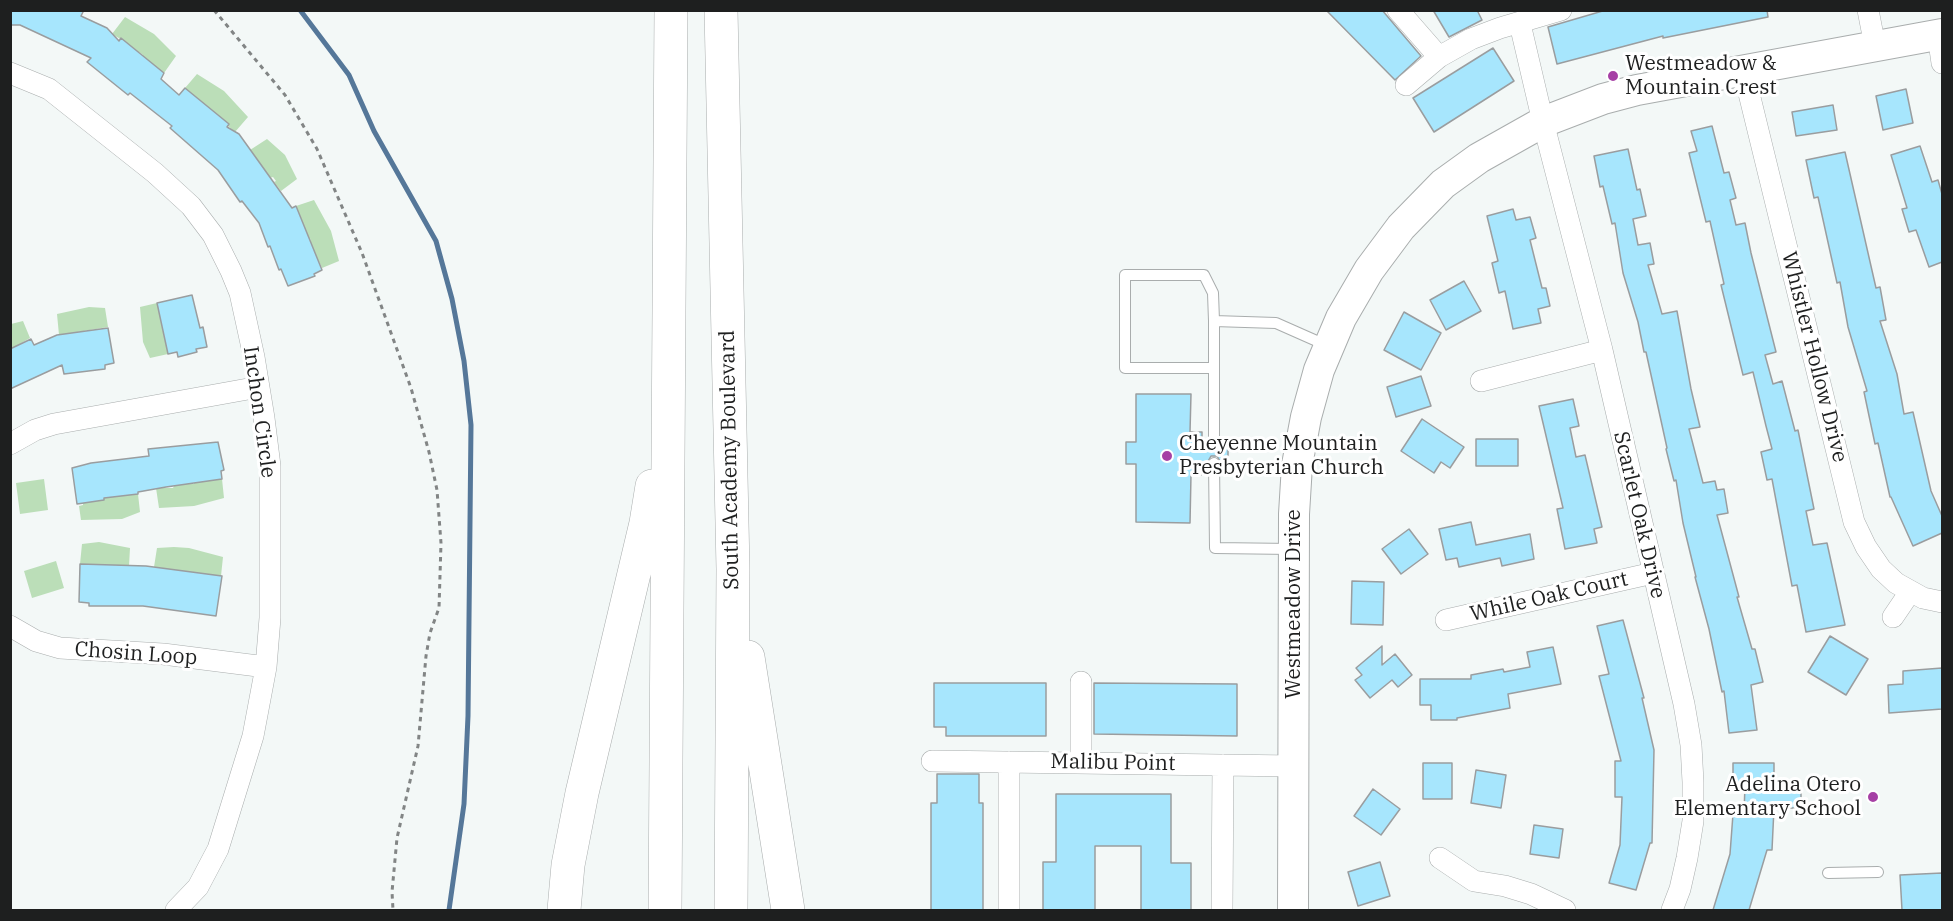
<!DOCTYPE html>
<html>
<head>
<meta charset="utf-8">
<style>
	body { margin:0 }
	#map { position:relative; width:1953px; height:921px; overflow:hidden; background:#f3f8f7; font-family:"IBM Plex Serif",serif }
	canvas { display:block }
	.frame { position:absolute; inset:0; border:12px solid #1e1f1f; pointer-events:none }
</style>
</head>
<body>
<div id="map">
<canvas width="1953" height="921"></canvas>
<div class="frame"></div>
</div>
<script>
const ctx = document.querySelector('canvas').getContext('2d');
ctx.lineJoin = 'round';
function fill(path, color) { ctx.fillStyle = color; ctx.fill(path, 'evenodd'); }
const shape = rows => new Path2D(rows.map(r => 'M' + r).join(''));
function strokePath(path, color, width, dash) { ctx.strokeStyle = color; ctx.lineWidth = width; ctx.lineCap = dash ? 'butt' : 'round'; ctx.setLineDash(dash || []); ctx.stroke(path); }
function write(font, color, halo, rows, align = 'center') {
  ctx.font = font + ' "IBM Plex Serif",serif'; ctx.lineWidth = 6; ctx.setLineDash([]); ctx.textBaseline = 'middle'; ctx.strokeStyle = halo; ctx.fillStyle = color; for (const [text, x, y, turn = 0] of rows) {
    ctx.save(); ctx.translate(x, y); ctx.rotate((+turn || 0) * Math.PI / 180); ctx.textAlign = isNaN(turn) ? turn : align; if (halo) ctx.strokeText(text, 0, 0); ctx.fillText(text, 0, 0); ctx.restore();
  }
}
const green = shape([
	[125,17,154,34,176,56,164,73,142,57,143,55,139,52,136,55,127,43,112,34],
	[197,74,224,91,248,117,235,132,185,88],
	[267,139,285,155,297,179,281,191,274,182,276,181,273,177,270,178,250,150],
	[314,200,331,231,339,261,322,268,311,245,310,238,305,240,296,206],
	[157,303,168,354,150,358,143,342,140,307],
	[89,307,105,308,108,327,59,335,57,314],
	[23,321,30,338,11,349,11,324],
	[44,479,48,510,20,514,16,483],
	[222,479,224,498,194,506,159,508,156,488,173,488,174,486,187,480,188,484,194,484,194,482],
	[138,494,140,512,122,519,81,520,79,506,83,505,83,503,104,500,104,497],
	[99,542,130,548,129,566,80,564,82,544],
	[174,547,189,548,223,557,221,576,154,567,157,548],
	[56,561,64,588,32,598,24,571]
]);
const stream = shape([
	[300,10,349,75,374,131,436,241,452,299,464,361,471,425,468,716,464,804,449,910]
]);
const building = shape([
	[10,10,84,10,81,16,107,28,119,41,121,38,164,73,161,79,179,95,185,88,229,124,227,127,239,134,292,208,296,206,322,270,314,274,315,276,288,286,281,269,279,270,270,246,268,247,259,223,242,201,240,202,218,170,170,128,172,126,130,93,128,95,87,62,91,58,20,25,10,25,10,10],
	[1326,10,1382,10,1421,56,1395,80,1326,10],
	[1433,10,1477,10,1482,20,1449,37,1433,10],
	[1606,10,1767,10,1768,17,1663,38,1663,36,1557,64,1548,27,1606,10],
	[1493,48,1514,81,1434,132,1413,98,1493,48],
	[1906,89,1913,123,1883,130,1876,96,1906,89],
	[1833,105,1837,130,1796,136,1792,112,1833,105],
	[1712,126,1724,173,1729,172,1736,198,1730,200,1736,225,1745,223,1751,253,1776,352,1765,355,1773,384,1782,381,1795,431,1798,430,1814,509,1806,511,1813,545,1827,543,1845,625,1806,632,1797,585,1792,586,1772,479,1767,480,1761,452,1772,449,1766,426,1753,372,1743,375,1721,285,1724,284,1710,221,1706,222,1689,153,1697,151,1691,131,1712,126],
	[1920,146,1932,182,1938,180,1942,194,1942,262,1929,267,1916,230,1909,232,1902,209,1907,208,1891,155,1920,146],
	[1628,149,1637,190,1640,189,1646,216,1633,219,1638,245,1650,243,1654,264,1648,265,1662,314,1677,311,1691,389,1700,427,1689,429,1703,483,1715,481,1717,490,1724,489,1728,513,1717,515,1739,597,1737,597,1752,649,1755,649,1763,682,1751,685,1757,730,1729,733,1724,691,1722,692,1709,629,1695,577,1696,577,1683,523,1676,480,1674,481,1666,449,1667,448,1646,352,1644,352,1638,322,1623,273,1615,223,1612,224,1603,186,1600,187,1594,156,1628,149],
	[1845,152,1876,288,1880,287,1886,320,1880,321,1897,374,1904,414,1913,412,1931,491,1942,516,1942,533,1913,546,1891,497,1890,497,1878,443,1875,444,1868,411,1864,392,1867,391,1848,327,1840,282,1837,283,1818,197,1814,198,1806,160,1845,152],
	[1513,209,1516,220,1530,217,1536,238,1530,240,1542,288,1546,288,1550,306,1538,309,1541,323,1513,329,1505,291,1499,293,1492,263,1498,261,1487,216,1513,209],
	[1464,281,1481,311,1446,330,1430,300,1464,281],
	[192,295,200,328,203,327,207,347,196,349,197,352,178,357,177,352,168,354,157,303,192,295],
	[1404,312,1441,333,1421,370,1384,350,1404,312],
	[108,328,114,363,105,365,105,369,64,374,62,365,10,389,10,349,31,339,34,345,57,335,108,328],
	[1421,376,1431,406,1396,417,1387,387,1421,376],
	[1136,394,1191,394,1190,432,1202,432,1202,441,1207,441,1208,445,1213,448,1218,447,1221,441,1228,441,1228,463,1221,463,1217,456,1211,456,1207,463,1201,463,1201,475,1191,475,1190,523,1136,522,1136,464,1126,464,1126,442,1136,442,1136,394],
	[1573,399,1579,426,1570,428,1576,457,1585,455,1602,527,1594,529,1597,543,1565,549,1557,509,1563,508,1539,406,1573,399],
	[1422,419,1464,447,1450,468,1441,462,1434,473,1401,451,1422,419],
	[1476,439,1518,439,1518,466,1476,466,1476,439],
	[218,442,224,470,221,471,222,479,166,487,138,492,138,494,104,498,104,500,77,504,72,468,91,463,149,456,148,449,218,442],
	[1471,522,1476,545,1530,534,1534,559,1502,566,1500,558,1459,567,1457,558,1446,560,1439,529,1471,522],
	[1409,529,1428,554,1401,574,1382,549,1409,529],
	[80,564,146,566,222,576,216,616,143,606,89,606,89,603,79,602,80,564],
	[1352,581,1384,582,1383,625,1351,624,1352,581],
	[1623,620,1644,698,1642,698,1654,750,1652,843,1650,843,1636,890,1609,883,1620,845,1622,797,1615,797,1615,761,1621,761,1599,676,1609,674,1597,626,1623,620],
	[1830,636,1868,659,1846,695,1808,672,1830,636],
	[1382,646,1382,665,1395,654,1412,675,1398,687,1392,680,1370,698,1355,680,1362,675,1356,668,1382,646],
	[1553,647,1561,684,1508,694,1510,708,1457,718,1457,720,1431,720,1431,705,1420,705,1420,679,1471,679,1471,675,1503,669,1504,672,1530,667,1527,652,1553,647],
	[1942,668,1942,709,1889,713,1888,685,1903,684,1903,671,1942,668],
	[934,683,1046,683,1046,736,946,736,946,727,934,727,934,683],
	[1094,683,1237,684,1237,736,1094,734,1094,683],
	[1423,763,1452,763,1452,799,1423,799,1423,763],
	[1733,763,1774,763,1774,787,1801,787,1801,808,1774,808,1772,850,1767,850,1749,910,1713,910,1730,854,1733,814,1744,815,1745,784,1733,784,1733,763],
	[1476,770,1506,775,1501,808,1471,803,1476,770],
	[937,774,979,774,979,803,983,803,983,910,931,910,931,803,937,803,937,774],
	[1373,789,1400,809,1381,835,1354,816,1373,789],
	[1056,794,1171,794,1171,863,1191,863,1191,910,1141,910,1141,846,1095,846,1095,910,1043,910,1043,862,1056,862,1056,794],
	[1534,825,1563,829,1559,858,1530,854,1534,825],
	[1380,862,1390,896,1358,906,1348,872,1380,862],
	[1942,873,1942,910,1902,910,1900,875,1942,873]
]);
const path = shape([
	[214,10,285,95,317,149,362,253,411,388,429,452,437,490,441,543,439,608,430,633,426,656,418,746,397,838,392,892,393,910]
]);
const lane = shape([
	[1214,321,1213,293,1204,275,1125,275,1125,368,1214,368],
	[1214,441,1214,321,1276,323,1328,346],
	[1214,463,1215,548,1292,549],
	[1828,873,1878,872]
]);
const street = shape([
	[1398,10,1439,57],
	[1868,10,1875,46],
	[1520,24,1543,122,1602,350,1684,704,1691,745,1693,782,1693,821,1687,858,1680,889,1672,910],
	[1938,35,1942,63],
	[1743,69,1854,522,1866,547,1881,569,1896,583,1923,598,1942,602],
	[10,73,49,89,155,173,191,206,213,235,231,271,240,293,254,357,264,418,270,466,270,618,266,667,253,736,218,849,198,887,176,910],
	[1406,85,1439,57,1471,39,1500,28,1561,10],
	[1481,381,1602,350],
	[10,444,35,430,54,424,259,387],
	[1893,617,1910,592],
	[1446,620,1653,573],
	[10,626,36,641,60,648,163,654,266,667],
	[1081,682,1081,763],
	[932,761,1293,766],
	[1009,762,1009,910],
	[1440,858,1474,881,1505,886,1531,894,1565,910],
	[1222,910,1223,765]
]);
const secondary = shape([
	[1293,910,1294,514,1297,465,1306,417,1319,370,1341,318,1369,270,1401,227,1443,184,1479,158,1543,122,1603,99,1637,90,1942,34]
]);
const highway = shape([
	[721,10,733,569,731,910],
	[748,657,788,910],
	[564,910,568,865,582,793,646,523,652,486],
	[665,910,671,10]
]);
const markers = [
	[1613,76,6,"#a640a5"],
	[1167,456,6,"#a640a5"],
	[1873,797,6,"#a640a5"]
];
const poiNames = [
	["Westmeadow &",1625,64],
	["Mountain Crest",1625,88],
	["Cheyenne Mountain",1179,444],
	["Presbyterian Church",1179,468],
	["Adelina Otero",1861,785,"right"],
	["Elementary School",1861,809,"right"]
];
const streetNames = [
	["Whistler Hollow Drive",1814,357,76],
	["Inchon Circle",259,412,82],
	["South Academy Boulevard",730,460,-91],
	["Scarlet Oak Drive",1639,515,77],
	["While Oak Court",1549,597,-13],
	["Westmeadow Drive",1294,604,-90],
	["Chosin Loop",136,654,4],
	["Malibu Point",1113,763,1]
];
fill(green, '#bbdeb8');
strokePath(stream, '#579', 5);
fill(building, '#a7e6fd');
strokePath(building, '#9a9d9f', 1.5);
strokePath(lane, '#a9adad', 12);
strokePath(street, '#a9adad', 22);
strokePath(secondary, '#a9adad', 32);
strokePath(highway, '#a9adad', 34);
strokePath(path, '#828585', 3, [4.5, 4.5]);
strokePath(lane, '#fff', 10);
strokePath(street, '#fff', 21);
strokePath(secondary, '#fff', 30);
strokePath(highway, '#fff', 33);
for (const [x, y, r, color] of markers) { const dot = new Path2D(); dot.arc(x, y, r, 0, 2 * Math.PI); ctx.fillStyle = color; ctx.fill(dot); strokePath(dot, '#fff', 2); }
write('21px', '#1e1f1f', '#fff', poiNames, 'left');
write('21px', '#1e1f1f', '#fff', streetNames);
</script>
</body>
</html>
